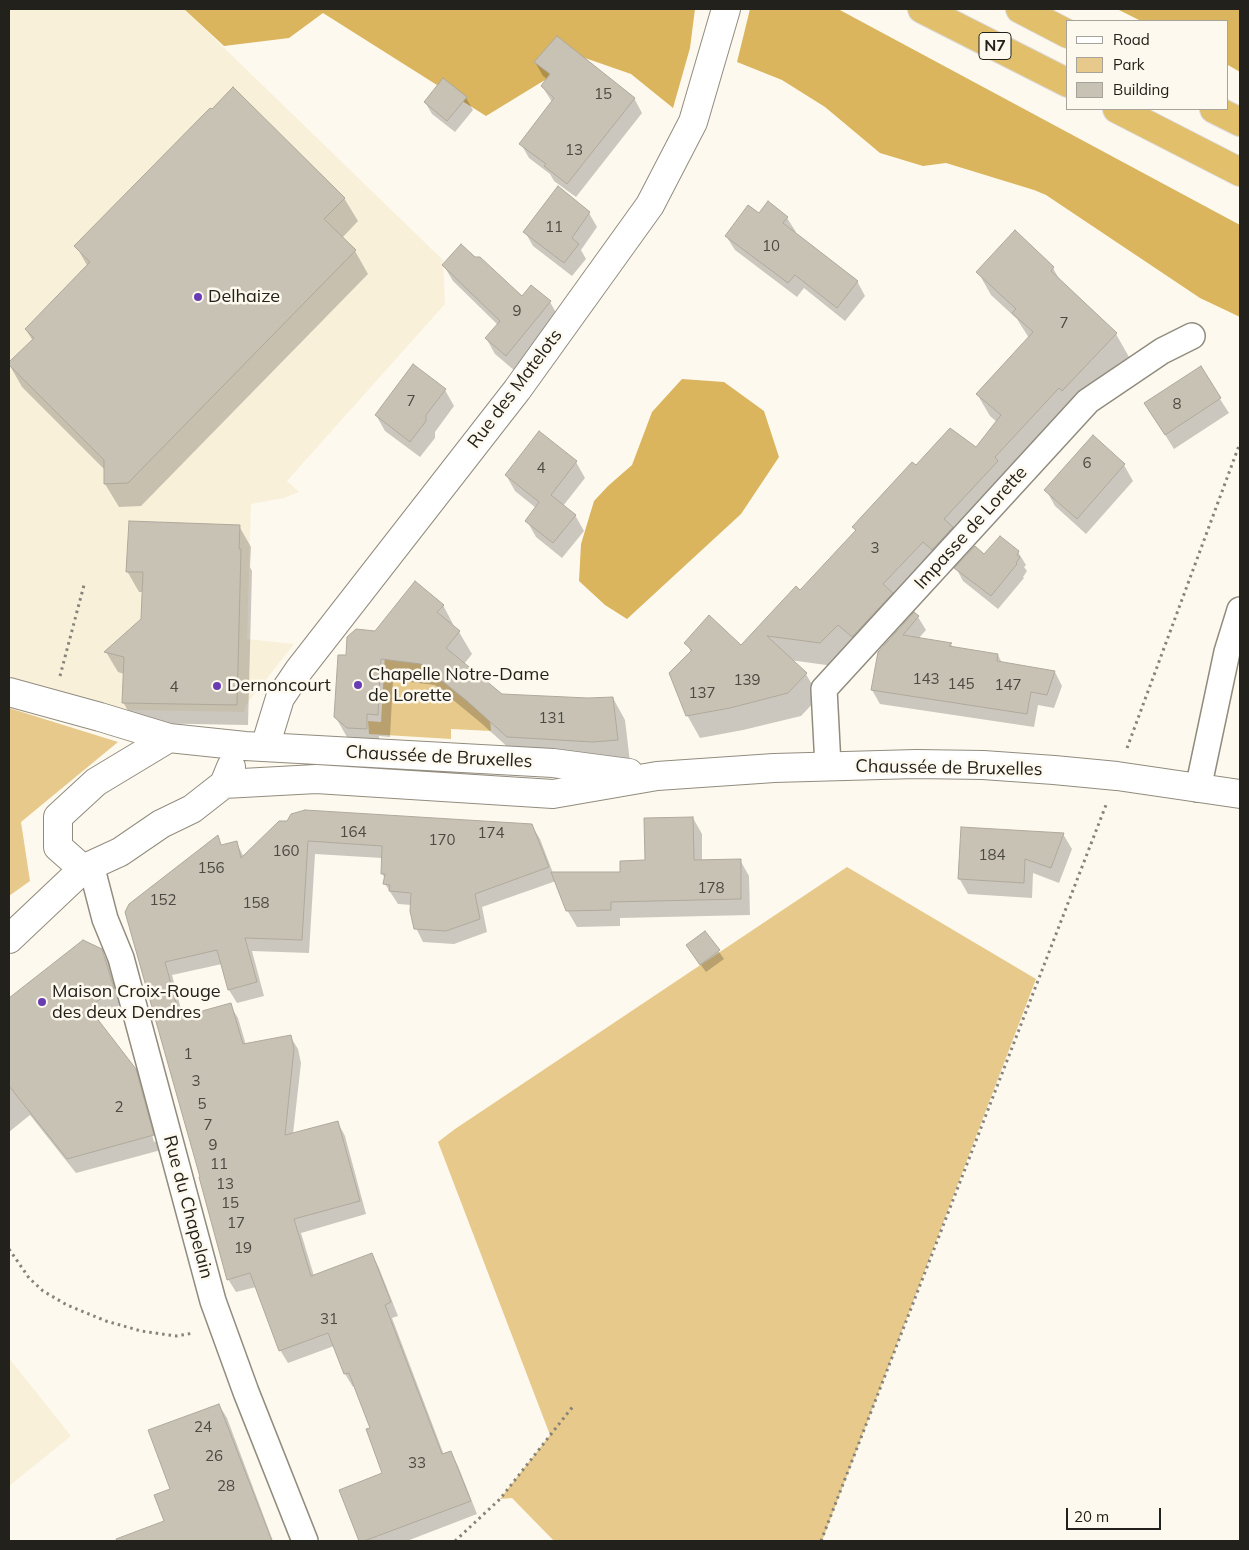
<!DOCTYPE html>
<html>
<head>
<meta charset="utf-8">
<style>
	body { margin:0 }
	#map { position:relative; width:1249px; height:1550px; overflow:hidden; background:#fef9ee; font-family:Mulish,sans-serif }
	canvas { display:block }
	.frame { position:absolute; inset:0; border:10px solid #23211c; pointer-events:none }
	.legend { position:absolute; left:1066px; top:20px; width:162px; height:90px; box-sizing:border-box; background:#fef9ee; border:1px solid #a6a39a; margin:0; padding:6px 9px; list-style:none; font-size:15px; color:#23211c }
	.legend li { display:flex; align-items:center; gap:10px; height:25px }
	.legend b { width:25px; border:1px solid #a6a39a }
	.scale { position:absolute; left:1066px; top:1508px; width:95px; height:22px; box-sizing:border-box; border:2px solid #23211c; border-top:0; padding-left:6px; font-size:15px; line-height:18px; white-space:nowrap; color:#23211c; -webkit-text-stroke:4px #fef9ee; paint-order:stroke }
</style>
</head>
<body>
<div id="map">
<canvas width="1249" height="1550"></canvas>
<div class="frame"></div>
<ul class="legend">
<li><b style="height:6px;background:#fff"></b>Road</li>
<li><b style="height:14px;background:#e7ca8b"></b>Park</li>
<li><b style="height:14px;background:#c8c2b5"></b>Building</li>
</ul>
<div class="scale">20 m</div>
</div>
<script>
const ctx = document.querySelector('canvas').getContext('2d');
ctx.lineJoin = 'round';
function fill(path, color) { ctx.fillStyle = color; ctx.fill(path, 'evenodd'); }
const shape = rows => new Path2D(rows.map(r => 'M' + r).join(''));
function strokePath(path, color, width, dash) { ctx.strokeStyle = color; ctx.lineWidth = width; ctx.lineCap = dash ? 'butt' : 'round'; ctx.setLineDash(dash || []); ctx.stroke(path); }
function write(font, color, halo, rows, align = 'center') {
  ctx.font = font + ' Mulish,sans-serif'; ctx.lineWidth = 5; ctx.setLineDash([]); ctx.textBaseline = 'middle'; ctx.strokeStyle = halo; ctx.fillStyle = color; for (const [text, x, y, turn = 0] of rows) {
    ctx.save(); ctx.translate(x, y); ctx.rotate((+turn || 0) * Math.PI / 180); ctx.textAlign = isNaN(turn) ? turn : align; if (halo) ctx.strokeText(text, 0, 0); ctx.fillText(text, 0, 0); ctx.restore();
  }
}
const built = shape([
	[9,9,184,9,443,260,445,304,287,481,299,492,284,498,251,504,247,639,294,644,246,705,244,712,127,710,9,682],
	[9,1358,71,1436,9,1486]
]);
const green = shape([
	[398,641,490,718,491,731,451,729,451,739,369,734,368,721,381,722,385,654],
	[9,708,118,742,21,822,30,881,9,896],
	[847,867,1036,979,822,1541,554,1541,512,1498,500,1499,550,1435,438,1142,455,1129]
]);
const forest = shape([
	[184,9,695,9,690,48,673,108,631,74,585,58,540,83,486,116,323,13,289,38,224,46],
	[750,9,838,9,1240,225,1240,317,1200,298,1046,195,1034,190,946,163,923,166,880,153,825,107,782,80,737,62],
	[1117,9,1240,9,1240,72,1228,65,1228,21,1141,21],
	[682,379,724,382,764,411,779,457,741,514,627,619,605,605,579,581,581,544,594,501,608,486,632,465,652,412]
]);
const shadow = shape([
	[535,62,634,98,642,113,576,197,554,181,550,174,529,158,521,144,552,102,542,86,547,79,543,76],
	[443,80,466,98,473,110,455,132,432,114,425,102],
	[212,111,344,198,358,221,342,238,355,251,368,274,141,506,119,507,105,484,105,470,22,387,9,364,33,341,26,330,88,267,76,246],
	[589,213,597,227,581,250,586,259,572,276,533,246,525,232],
	[787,218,796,232,794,234,857,281,865,296,845,321,804,288,797,297,735,250,726,236],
	[444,266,522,298,531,287,550,302,559,318,515,371,495,354,486,338,498,325,453,281],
	[1053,268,1062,284,1116,334,1129,357,833,666,790,660,806,674,819,697,801,716,743,730,700,738,687,715,691,652,686,643,741,647,800,592,856,532,853,527,916,467,976,449,997,422,990,416,977,394,1029,338,1017,319,991,295,978,272],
	[1200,368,1229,413,1174,449,1145,403],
	[445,390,454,406,435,432,435,438,420,457,385,431,376,415],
	[539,433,576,462,585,478,563,506,575,515,584,531,562,558,536,537,527,521,536,508,515,491,506,475],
	[1124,465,1133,481,1086,534,1055,506,1046,490],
	[239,526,251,547,250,567,252,571,248,725,135,723,123,702,124,674,118,672,106,652,142,619,143,592,139,592,127,571],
	[1018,552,1026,565,1024,567,1027,571,1023,577,1024,578,998,609,963,581,956,568,984,556],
	[443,605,455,628,459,632,472,654,464,664,502,695,588,699,613,698,625,720,630,762,521,759,481,723,435,685,393,680,390,737,379,736,379,751,348,739,335,716,347,657,375,632],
	[918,617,926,630,918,639,951,644,953,648,998,655,1002,663,1055,672,1062,686,1054,708,1038,705,1034,727,880,704,872,690,879,652],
	[693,818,702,834,702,861,740,860,749,876,750,915,620,918,620,926,577,927,567,910,556,881,482,907,487,932,454,944,423,942,416,928,412,905,398,904,385,884,385,879,382,873,382,858,315,854,309,953,252,951,264,996,237,1003,229,990,222,964,172,975,183,1017,230,1005,238,1018,246,1045,290,1036,298,1049,301,1063,293,1134,338,1123,345,1136,366,1214,301,1233,314,1276,372,1254,379,1268,398,1316,392,1318,444,1455,451,1452,458,1466,477,1514,407,1541,360,1541,341,1490,384,1474,371,1429,355,1386,353,1387,345,1374,334,1346,288,1363,280,1350,256,1287,236,1292,228,1279,201,1177,126,912,218,837,222,846,236,842,244,857,280,822,532,826,540,839,553,873,622,873,646,862],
	[1063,834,1072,849,1059,883,1033,873,1032,898,968,894,959,878],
	[705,932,724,959,706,972,692,953],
	[83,942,101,950,110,965,122,1003,98,1021,135,1071,154,1142,157,1141,140,1078,144,1085,161,1150,76,1173,30,1115,9,1132,9,1000],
	[219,1405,227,1418,273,1541,142,1541,138,1532,165,1522,171,1490]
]);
const building = shape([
	[557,36,635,98,567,184,544,166,546,164,519,144,554,98,541,86,550,74,534,62,557,36],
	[443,78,467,97,447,121,424,102,443,78],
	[233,87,345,198,324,219,356,250,128,483,104,484,104,460,9,365,9,362,34,338,25,329,90,262,74,246,210,108,212,109,233,87],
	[558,186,590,212,572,238,579,244,564,263,523,232,558,186],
	[768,201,788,217,783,223,858,281,837,308,795,275,788,283,725,236,748,205,759,213,768,201],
	[1015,230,1054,267,1051,271,1117,333,1062,391,1059,388,995,457,998,461,944,519,953,527,932,550,923,542,883,584,893,593,852,637,838,625,820,643,767,636,807,673,788,693,730,708,686,716,669,673,692,650,684,643,709,615,741,645,796,586,800,590,856,530,852,527,912,462,916,465,950,428,976,447,1001,415,976,394,1033,332,1012,313,1016,309,976,272,1015,230],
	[461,244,475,257,480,257,522,296,531,285,551,301,506,356,485,338,500,321,442,265,461,244],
	[413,364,446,389,426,415,426,421,410,442,375,415,413,364],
	[1201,366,1221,398,1165,435,1144,403,1201,366],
	[539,431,577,461,551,495,576,515,553,543,525,521,539,502,505,475,539,431],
	[1093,435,1125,464,1077,519,1044,490,1093,435],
	[129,521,240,525,239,549,241,549,237,705,122,703,124,657,104,652,141,619,143,572,126,572,129,521],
	[1000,536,1019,551,1017,555,1020,557,1016,563,1017,564,991,596,954,568,975,546,984,554,1000,536],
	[415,581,444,605,437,612,460,631,446,648,502,694,588,698,613,697,618,740,593,742,507,737,467,701,421,664,381,659,378,715,367,714,367,729,347,728,334,717,338,655,346,655,347,637,356,629,375,631,415,581],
	[914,612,919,616,903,635,952,643,949,646,998,654,997,661,1055,671,1047,695,1031,692,1027,714,871,690,878,652,914,612],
	[305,810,532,824,549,867,475,894,480,919,446,931,414,929,410,911,411,893,389,891,390,885,383,884,385,874,381,874,382,846,308,841,302,940,245,938,257,982,228,990,217,950,165,962,180,1017,231,1003,243,1044,291,1035,294,1049,285,1135,338,1121,360,1201,294,1219,311,1276,372,1253,391,1302,385,1305,442,1454,451,1451,471,1501,364,1541,359,1541,339,1490,382,1473,366,1429,370,1428,358,1397,349,1373,344,1374,328,1333,279,1351,250,1273,227,1280,199,1177,200,1177,125,912,129,904,218,835,221,845,237,841,241,858,279,821,287,821,291,814,305,810],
	[693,817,694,860,741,859,741,899,611,902,611,910,566,911,551,872,620,872,620,861,645,860,644,818,693,817],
	[961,827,1064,833,1051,868,1025,859,1024,883,958,879,961,827],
	[705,931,720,950,700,965,686,945,705,931],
	[83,940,102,949,114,988,89,1008,136,1069,154,1135,67,1159,9,1086,9,998,83,940],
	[219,1404,272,1541,117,1541,116,1539,164,1521,154,1495,170,1489,148,1430,219,1404]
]);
const path = shape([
	[60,676,84,585],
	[1127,748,1240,443],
	[9,1249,29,1278,43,1291,67,1305,106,1321,141,1331,176,1336,194,1333],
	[455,1541,500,1499,574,1405],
	[821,1541,1106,805]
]);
const minor = shape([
	[828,766,824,689,1088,401,1162,351,1192,336],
	[1198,789,1227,652,1240,610],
	[91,865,105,919,121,958,213,1301,246,1392,305,1541]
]);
const tertiary = shape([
	[9,692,100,717,169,738,245,746,553,763,629,773],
	[265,747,280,698,299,670,517,390,650,205,693,122,726,9],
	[224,784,316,779,553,794,657,776,774,768,916,764,983,765,1054,770,1117,776,1240,794],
	[83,869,58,847,58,817,96,782,169,738],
	[9,939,83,869,120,852,161,824,192,809,224,784,231,767]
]);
const trunk = shape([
	[922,9,1068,83],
	[1020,9,1068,34],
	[1117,109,1240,172],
	[1214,109,1240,122]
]);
const markers = [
	[198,297,5,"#6a3cb4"],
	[358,685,5,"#6a3cb4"],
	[217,686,5,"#6a3cb4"],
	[42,1002,5,"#6a3cb4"]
];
const numberNames = [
	["15",603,94],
	["13",574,150],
	["11",554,227],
	["10",771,246],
	["9",517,311],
	["7",1064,323],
	["7",411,401],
	["8",1177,404],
	["6",1087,463],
	["4",541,468],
	["3",875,548],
	["143",926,679],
	["139",747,680],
	["145",961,684],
	["147",1008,685],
	["4",174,687],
	["137",702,693],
	["131",552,718],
	["164",353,832],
	["174",491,833],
	["170",442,840],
	["160",286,851],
	["184",992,855],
	["156",211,868],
	["178",711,888],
	["152",163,900],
	["158",256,903],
	["1",188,1054],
	["3",196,1081],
	["5",202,1104],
	["2",119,1107],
	["7",208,1125],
	["9",213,1145],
	["11",219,1164],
	["13",225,1184],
	["15",230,1203],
	["17",236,1223],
	["19",243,1248],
	["31",329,1319],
	["24",203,1427],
	["26",214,1456],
	["33",417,1463],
	["28",226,1486]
];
const shields = [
	[995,46,32]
];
const shieldNames = [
	["N7",995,46]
];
const poiNames = [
	["Delhaize",208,297],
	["Chapelle Notre-Dame",368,675],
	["de Lorette",368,696],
	["Dernoncourt",227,686],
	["Maison Croix-Rouge",52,992],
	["des deux Dendres",52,1013]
];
const streetNames = [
	["Rue des Matelots",515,389,-53],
	["Impasse de Lorette",971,528,-48],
	["Chaussée de Bruxelles",439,757,3],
	["Chaussée de Bruxelles",949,768,1],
	["Rue du Chapelain",188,1207,75]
];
fill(built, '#f9f0da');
fill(green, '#e7ca8b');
fill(forest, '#dab55e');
fill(shadow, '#0003');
fill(building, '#c8c2b5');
strokePath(building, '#afa99c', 1);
strokePath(minor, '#928c7f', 28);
strokePath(tertiary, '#928c7f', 30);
strokePath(trunk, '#dcdbdb', 30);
strokePath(path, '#86837b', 3, [2.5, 4]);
strokePath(minor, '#fff', 25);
strokePath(tertiary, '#fff', 28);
strokePath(trunk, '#e2bf6b', 28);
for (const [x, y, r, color] of markers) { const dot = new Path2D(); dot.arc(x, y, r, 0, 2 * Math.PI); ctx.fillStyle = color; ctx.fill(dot); strokePath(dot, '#fef9ee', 2); }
write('15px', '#4c4942', null, numberNames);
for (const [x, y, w] of shields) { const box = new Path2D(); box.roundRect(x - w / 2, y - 13.5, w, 27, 4); ctx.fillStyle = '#fef9ee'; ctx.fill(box); strokePath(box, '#23211c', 1); }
write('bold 16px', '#23211c', null, shieldNames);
write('18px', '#23211c', '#fef9ee', poiNames, 'left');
write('18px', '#23211c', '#fef9ee', streetNames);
</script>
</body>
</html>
